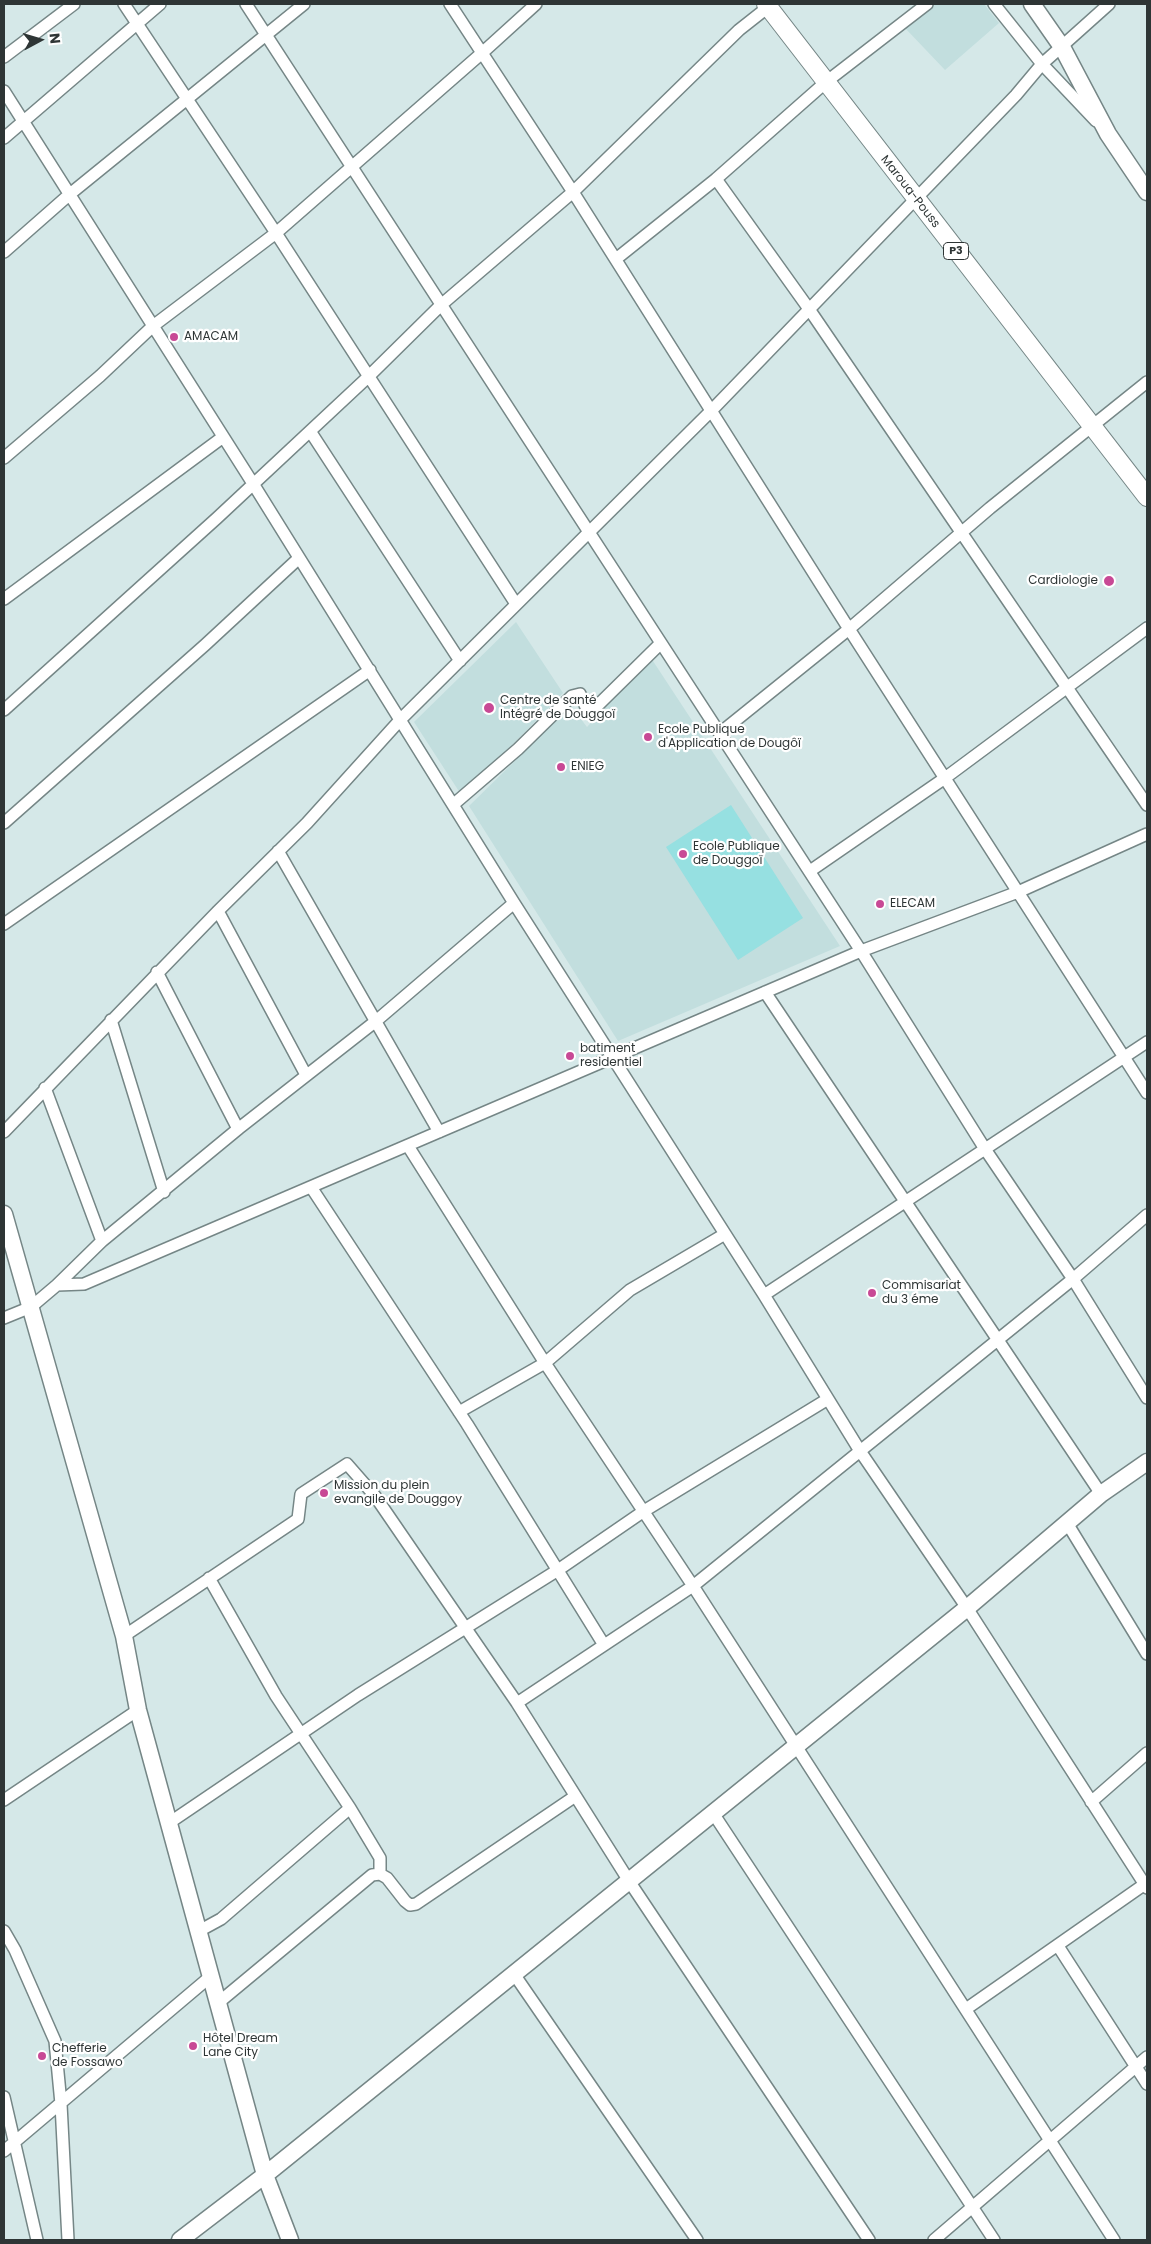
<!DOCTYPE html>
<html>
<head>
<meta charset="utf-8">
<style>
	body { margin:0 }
	#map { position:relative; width:1151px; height:2244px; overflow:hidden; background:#d5e8e8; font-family:Poppins,sans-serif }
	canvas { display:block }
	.frame { position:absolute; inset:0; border:5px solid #2e3535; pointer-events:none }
	.north { position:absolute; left:15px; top:15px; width:50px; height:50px; -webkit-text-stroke:4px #fff; paint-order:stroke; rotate:84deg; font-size:14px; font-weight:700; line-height:20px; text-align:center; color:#2e3535 }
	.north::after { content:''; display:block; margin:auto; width:18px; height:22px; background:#2e3535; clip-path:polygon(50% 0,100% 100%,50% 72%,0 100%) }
</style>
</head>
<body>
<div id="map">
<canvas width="1151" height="2244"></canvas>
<div class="frame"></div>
<div class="north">N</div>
</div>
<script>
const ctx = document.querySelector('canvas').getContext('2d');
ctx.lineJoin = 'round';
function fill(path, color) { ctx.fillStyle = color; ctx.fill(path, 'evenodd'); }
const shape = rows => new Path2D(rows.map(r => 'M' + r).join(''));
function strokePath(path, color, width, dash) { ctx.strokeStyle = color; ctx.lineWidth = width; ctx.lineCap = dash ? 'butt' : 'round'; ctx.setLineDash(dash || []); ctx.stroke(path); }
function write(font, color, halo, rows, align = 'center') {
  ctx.font = font + ' Poppins,sans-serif'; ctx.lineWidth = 4.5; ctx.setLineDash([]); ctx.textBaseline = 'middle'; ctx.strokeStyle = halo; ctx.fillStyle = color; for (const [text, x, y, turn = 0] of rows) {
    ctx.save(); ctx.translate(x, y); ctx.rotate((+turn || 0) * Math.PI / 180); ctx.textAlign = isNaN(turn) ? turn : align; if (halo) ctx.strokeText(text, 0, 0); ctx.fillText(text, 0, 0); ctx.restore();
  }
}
const built = shape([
	[936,4,984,4,999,23,945,70,905,28],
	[516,622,563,693,462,796,414,722],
	[651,658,840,946,618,1041,469,806,571,706,587,727]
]);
const green = shape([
	[731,805,803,918,738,960,666,847]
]);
const street = shape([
	[124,4,276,233,516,604],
	[246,4,861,951,985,1149,1073,1279,1147,1398],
	[450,4,573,192,849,629,1147,1093],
	[994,4,1042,64,1096,121],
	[4,57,74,4],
	[4,91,252,482,514,903,764,1295,860,1451,967,1608,1147,1888],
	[4,138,160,4],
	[716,179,809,309,1147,805],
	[4,252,70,194,304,4],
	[616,259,716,179,826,82,927,4],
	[310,431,460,661],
	[4,458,100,376,153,326,276,233,482,53,536,4],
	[4,599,223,437],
	[4,710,217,518,368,377,441,305,573,192,739,30,772,4],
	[720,733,849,629,990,508,1147,382],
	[454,804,518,749,572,696,580,694,586,707,594,709,661,643],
	[4,823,205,645,299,558],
	[278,851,439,1132],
	[810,871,945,778,1147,628],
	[218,911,306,1075],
	[4,924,370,670],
	[157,972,238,1129],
	[765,992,1101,1494],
	[111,1020,164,1192],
	[45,1088,102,1241],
	[4,1132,218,911,307,823,401,719,711,411,1016,95,1042,64,1109,4],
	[408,1146,545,1363,693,1586,517,1703,629,1881,869,2240],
	[311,1187,467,1424,604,1645],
	[57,1285,84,1284,861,951,1018,892,1147,834],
	[764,1295,1147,1042],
	[4,1318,31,1307,57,1285,102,1241,238,1129,376,1021,514,903],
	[459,1412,545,1363,630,1290,725,1234],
	[1067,1523,1147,1654],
	[209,1578,276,1696,350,1808,380,1858,380,1874],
	[124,1636,298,1519,301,1494,347,1464,375,1496,517,1703],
	[4,1800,138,1710],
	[1091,1802,1147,1753],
	[713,1813,994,2240],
	[169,1823,358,1695,558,1570,644,1511,828,1399],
	[4,1931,15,1950,55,2041,61,2104,68,2240],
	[199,1931,221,1919,350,1808],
	[1058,1946,1147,2084],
	[514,1974,697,2240],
	[218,2003,372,1875,380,1874,387,1878,405,1901,410,1905,416,1904,574,1797],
	[966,2009,1145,1884],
	[4,2097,37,2240],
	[4,2151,211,1976],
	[934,2240,1147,2057],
	[1114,2240,693,1586,1073,1279,1147,1215]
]);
const secondary = shape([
	[1032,4,1062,47,1108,134,1147,192],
	[4,1214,124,1636,138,1710,265,2175,290,2240],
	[180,2240,265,2175,967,1608,1101,1494,1147,1462]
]);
const primary = shape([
	[766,4,1147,497]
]);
const markers = [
	[174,337,5,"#c84995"],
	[1109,581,6,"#c84995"],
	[489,708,6,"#c84995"],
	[648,737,5,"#c84995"],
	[561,767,5,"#c84995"],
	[683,854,5,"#c84995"],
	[880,904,5,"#c84995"],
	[570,1056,5,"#c84995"],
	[872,1293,5,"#c84995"],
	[324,1493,5,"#c84995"],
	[193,2046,5,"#c84995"],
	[42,2056,5,"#c84995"]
];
const shields = [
	[956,251,25]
];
const shieldNames = [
	["P3",956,251]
];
const streetNames = [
	["Maroua-Pouss",910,192,52]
];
const poiNames = [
	["AMACAM",184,337],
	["Cardiologie",1098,581,"right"],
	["Centre de santé",500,701],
	["Intégré de Douggoï",500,715],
	["Ecole Publique",658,730],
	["d'Application de Dougôï",658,744],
	["ENIEG",571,767],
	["Ecole Publique",693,847],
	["de Douggoï",693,861],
	["ELECAM",890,904],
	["batiment",580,1049],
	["residentiel",580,1063],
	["Commisariat",882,1286],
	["du 3 éme",882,1300],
	["Mission du plein",334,1486],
	["evangile de Douggoy",334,1500],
	["Hôtel Dream",203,2039],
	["Lane City",203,2053],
	["Chefferie",52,2049],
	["de Fossawo",52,2063]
];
fill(built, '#c2dede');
fill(green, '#96e0e1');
strokePath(street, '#758686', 14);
strokePath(secondary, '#758686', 19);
strokePath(primary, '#758686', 20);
strokePath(street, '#fff', 11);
strokePath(secondary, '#fff', 16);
strokePath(primary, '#fff', 18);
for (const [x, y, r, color] of markers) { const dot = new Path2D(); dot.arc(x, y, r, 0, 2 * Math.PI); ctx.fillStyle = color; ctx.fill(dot); strokePath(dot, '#fff', 2); }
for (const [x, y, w] of shields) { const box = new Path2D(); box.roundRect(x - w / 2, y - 8.5, w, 17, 4); ctx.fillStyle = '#fff'; ctx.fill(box); strokePath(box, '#2e3535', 1); }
write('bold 11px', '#2e3535', null, shieldNames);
write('12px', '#2e3535', '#fff', streetNames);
write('12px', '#2e3535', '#fff', poiNames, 'left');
</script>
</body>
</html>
